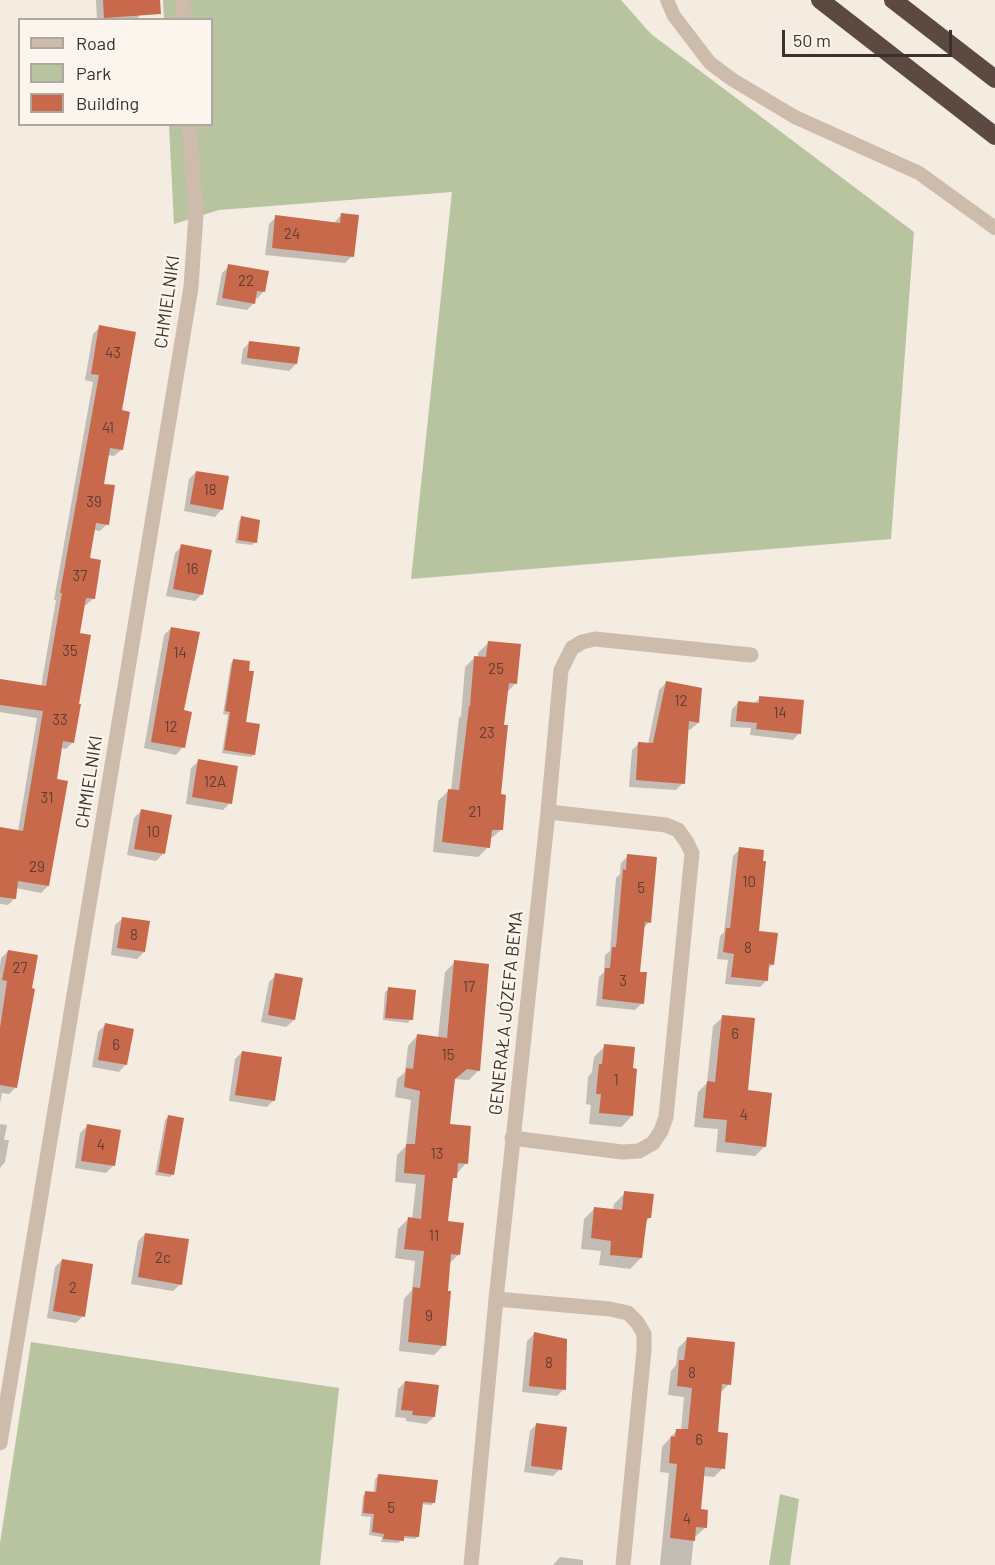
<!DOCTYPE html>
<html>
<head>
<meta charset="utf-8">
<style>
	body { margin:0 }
	#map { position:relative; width:995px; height:1565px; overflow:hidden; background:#f4ebe1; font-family:Barlow,sans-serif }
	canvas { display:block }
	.legend { position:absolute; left:18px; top:18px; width:195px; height:108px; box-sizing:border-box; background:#fbf5ee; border:2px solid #aea6a0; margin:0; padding:8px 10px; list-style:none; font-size:18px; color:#3b302b }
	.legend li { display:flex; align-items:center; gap:12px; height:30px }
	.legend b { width:30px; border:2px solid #aea6a0 }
	.scale { position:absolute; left:782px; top:30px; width:170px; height:27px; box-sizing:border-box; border:3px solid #3b302b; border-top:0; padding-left:8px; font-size:18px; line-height:21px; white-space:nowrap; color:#3b302b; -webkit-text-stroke:4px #fbf5ee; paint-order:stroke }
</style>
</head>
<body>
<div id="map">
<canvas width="995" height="1565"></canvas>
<ul class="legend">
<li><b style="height:8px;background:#cdbbac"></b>Road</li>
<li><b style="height:16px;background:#b8c4a0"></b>Park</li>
<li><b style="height:16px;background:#c8694b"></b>Building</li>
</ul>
<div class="scale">50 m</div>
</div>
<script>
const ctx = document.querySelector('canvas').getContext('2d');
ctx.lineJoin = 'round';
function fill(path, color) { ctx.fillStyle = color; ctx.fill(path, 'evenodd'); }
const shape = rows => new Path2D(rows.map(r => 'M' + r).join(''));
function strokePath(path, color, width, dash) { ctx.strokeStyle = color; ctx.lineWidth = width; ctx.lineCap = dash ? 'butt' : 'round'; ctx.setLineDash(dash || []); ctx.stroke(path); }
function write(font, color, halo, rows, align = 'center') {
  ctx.font = font + ' Barlow,sans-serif'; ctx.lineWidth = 4.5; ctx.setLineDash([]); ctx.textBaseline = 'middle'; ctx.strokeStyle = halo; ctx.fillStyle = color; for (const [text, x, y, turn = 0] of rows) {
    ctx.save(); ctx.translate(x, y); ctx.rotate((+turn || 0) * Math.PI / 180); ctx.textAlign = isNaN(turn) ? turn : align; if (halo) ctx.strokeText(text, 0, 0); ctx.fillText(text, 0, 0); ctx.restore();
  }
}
const green = shape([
	[163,0,621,0,651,34,914,232,891,539,411,579,452,192,219,210,174,224,169,125,212,124,212,20,164,19],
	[31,1342,339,1388,320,1565,0,1565,0,1543],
	[780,1494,799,1499,790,1565,769,1565]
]);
const shadow = shape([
	[96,0,139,0,140,15,136,20,97,20],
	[342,214,352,256,345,263,265,255,269,224,276,217,334,223],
	[229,266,264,291,257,299,255,298,254,303,247,310,216,305,222,273],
	[100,327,120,412,121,450,114,456,108,455,103,485,107,524,100,531,94,530,89,559,93,599,86,605,83,605,78,634,73,742,66,749,60,748,55,780,48,886,41,893,16,888,15,898,8,905,0,904,0,828,18,831,37,718,0,712,0,681,41,687,56,600,54,600,93,382,85,380,93,334],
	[250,342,296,364,289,371,241,364,243,349],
	[196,472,222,509,215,517,184,511,189,479],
	[242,518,255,542,252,545,235,543,239,521],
	[182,546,202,594,195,601,166,596,175,553],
	[171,628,182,712,183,747,176,755,144,748,164,635],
	[488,643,516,683,506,693,499,796,501,830,489,840,488,847,478,857,433,852,438,801,448,791,451,791,459,718,461,716,465,667,475,657,478,658,478,653],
	[234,660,245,723,254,754,251,757,222,753,228,715,223,714,231,663],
	[666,683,698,723,690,730,687,729,683,783,676,790,629,787,632,750,639,743,648,744,659,690],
	[760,698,799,733,793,740,750,735,751,728,730,727,732,709,738,703,753,704],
	[199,761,230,803,223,810,186,804,191,768],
	[141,811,163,854,156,861,127,855,134,818],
	[740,849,758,933,773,964,768,969,767,980,760,987,725,984,728,960,717,959,720,936,724,932,733,856],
	[628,856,649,922,643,929,639,973,642,1003,635,1010,596,1006,599,977,604,972,605,955,610,951,616,878,620,874,621,863],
	[123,918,144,952,137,959,111,955,115,925],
	[8,951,16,1087,9,1094,2,1093,0,1103,0,966,1,958],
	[455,962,479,1070,469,1080,455,1079,453,1080,449,1125,466,1163,451,1181,446,1223,459,1254,448,1265,444,1345,434,1355,399,1351,404,1299,412,1290,415,1261,395,1258,398,1229,408,1219,412,1219,416,1184,395,1182,397,1155,406,1146,411,1100,395,1097,397,1079,405,1072,408,1046,417,1036,438,1038,445,972],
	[276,975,294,1020,286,1027,261,1022,269,982],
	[389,989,411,1019,408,1023,383,1020,385,992],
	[723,1017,765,1146,755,1156,716,1152,718,1129,694,1127,698,1092,707,1083,713,1026],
	[105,1025,126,1064,119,1072,92,1067,98,1032],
	[605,1046,632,1116,621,1127,589,1124,591,1105,586,1104,588,1077,592,1072,594,1057],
	[242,1052,274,1100,267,1107,229,1101,235,1059],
	[168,1117,173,1174,170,1177,155,1175,165,1120],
	[0,1124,7,1125,4,1140,9,1140,5,1162,0,1168],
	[87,1126,113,1166,106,1173,75,1168,80,1133],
	[625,1193,650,1217,645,1223,641,1258,630,1269,599,1265,601,1251,581,1249,584,1219,595,1208,613,1210,614,1204],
	[145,1234,181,1284,173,1291,131,1284,138,1241],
	[62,1260,83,1316,76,1323,47,1318,55,1267],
	[534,1334,564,1389,557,1396,522,1392,527,1341],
	[687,1339,729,1384,720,1393,716,1434,723,1468,714,1477,703,1476,699,1511,706,1527,696,1536,694,1536,691,1565,660,1565,669,1473,660,1472,662,1447,677,1430,681,1430,684,1397,668,1395,671,1371,676,1365,678,1348],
	[405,1382,434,1417,426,1424,406,1421,406,1418,395,1417,398,1389],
	[537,1424,560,1469,553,1476,524,1472,530,1431],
	[379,1475,434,1502,431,1505,421,1504,418,1536,415,1539,402,1538,399,1543,381,1542,382,1537,369,1535,371,1517,361,1516,363,1496,366,1493,374,1493,375,1479],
	[560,1557,583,1560,583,1565,553,1565]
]);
const building = shape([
	[103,0,160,0,161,14,104,18],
	[341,213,359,215,354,257,272,248,275,215,340,223],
	[228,264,269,271,265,292,257,291,255,304,222,298],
	[99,325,136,332,122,410,130,412,123,450,110,448,104,484,115,485,109,525,96,523,90,558,101,560,95,599,86,598,80,633,91,635,79,704,81,704,74,743,63,741,57,779,68,781,61,820,49,886,18,881,16,899,0,897,0,827,23,831,43,711,0,705,0,679,46,686,62,593,60,593,99,375,91,374],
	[249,341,300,347,297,364,247,358],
	[196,471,229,476,223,510,190,504],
	[241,516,260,520,257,543,238,540],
	[181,544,212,550,203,595,173,589],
	[171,627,200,632,184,710,192,712,185,748,151,742],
	[488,641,521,644,517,684,509,683,504,725,508,725,501,794,506,795,503,830,492,830,490,848,442,842,448,789,459,790,469,706,470,706,474,656,486,657],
	[233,659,250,661,249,671,254,671,246,722,260,724,255,755,224,750,230,712,225,711],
	[666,681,702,688,699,723,689,721,685,784,636,780,638,742,653,743],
	[759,696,804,700,801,734,756,729,757,723,736,721,738,701,759,703],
	[198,759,238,766,232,804,192,797],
	[141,809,172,815,165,854,134,849],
	[739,847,764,850,763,861,766,861,759,931,778,933,774,965,769,964,768,981,731,977,734,954,723,952,726,928,730,928],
	[627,854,657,857,651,923,645,922,640,972,647,972,644,1004,602,999,605,968,610,968,612,947,616,947,623,869,626,870],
	[122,917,150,921,145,952,117,948],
	[8,950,38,955,32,988,35,989,17,1088,0,1085,0,1028,7,981,2,980],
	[454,960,489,964,480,1071,467,1069,455,1079,450,1124,471,1126,468,1164,458,1163,457,1178,453,1178,448,1221,464,1223,460,1255,451,1254,448,1291,451,1291,446,1346,408,1342,413,1287,420,1288,424,1251,404,1249,408,1217,421,1219,425,1175,404,1173,406,1144,415,1144,420,1091,404,1087,406,1068,413,1069,417,1034,447,1038],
	[275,973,303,978,295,1020,268,1015],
	[388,987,416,990,413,1020,385,1018],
	[722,1015,755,1018,748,1090,772,1093,766,1147,725,1142,727,1120,703,1118,707,1081,715,1082],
	[105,1023,134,1029,127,1065,98,1060],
	[604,1044,635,1047,633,1068,637,1069,633,1116,599,1113,601,1094,596,1094,599,1064,602,1064],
	[242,1051,282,1057,275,1101,235,1095],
	[168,1115,184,1118,174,1175,158,1172],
	[87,1124,121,1130,115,1166,81,1161],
	[624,1191,654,1194,651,1218,647,1218,642,1258,610,1255,611,1241,591,1238,594,1207,622,1210],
	[145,1233,189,1239,182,1285,138,1277],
	[62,1259,93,1264,85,1317,53,1311],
	[534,1332,567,1339,566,1390,529,1386],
	[687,1337,735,1342,731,1385,722,1384,718,1432,728,1433,725,1469,705,1467,701,1509,708,1510,707,1528,696,1527,695,1541,670,1538,677,1464,669,1463,671,1436,675,1437,676,1429,688,1429,692,1388,677,1386,679,1360,684,1360],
	[405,1381,439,1385,435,1417,412,1415,413,1411,401,1410],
	[536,1423,567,1427,562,1470,531,1466],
	[378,1474,438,1480,435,1503,423,1502,419,1537,404,1536,404,1541,383,1539,384,1534,372,1532,374,1514,363,1513,365,1491,376,1492]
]);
const lane = shape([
	[667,0,674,16,710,63,733,80,795,117,919,173,995,228]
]);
const street = shape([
	[183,0,184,20],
	[512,1138,622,1152,639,1151,653,1143,661,1131,666,1117,692,853,686,841,678,830,666,825,548,812],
	[496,1299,610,1309,628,1313,637,1322,644,1334,644,1350,623,1565],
	[0,1443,191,287,196,214,189,124],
	[471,1565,496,1299,548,812,561,670,572,648,582,642,595,639,751,655]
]);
const highway = shape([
	[820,0,995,136],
	[893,0,995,79]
]);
const numberNames = [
	["24",292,234],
	["22",246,281],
	["43",113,353],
	["41",108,428],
	["18",210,490],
	["39",94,502],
	["16",192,569],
	["37",80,576],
	["35",70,651],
	["14",180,653],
	["25",496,669],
	["12",681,701],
	["14",780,713],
	["33",60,720],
	["12",171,727],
	["23",487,733],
	["12A",215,782],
	["31",47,798],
	["21",475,812],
	["10",153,832],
	["29",37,867],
	["10",749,882],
	["5",641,888],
	["8",134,935],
	["8",748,948],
	["27",20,968],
	["3",623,981],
	["17",469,987],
	["6",735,1034],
	["6",116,1045],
	["15",448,1055],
	["1",616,1080],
	["4",744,1115],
	["4",101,1145],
	["13",437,1154],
	["11",434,1236],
	["2c",163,1258],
	["2",73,1288],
	["9",429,1316],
	["8",549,1363],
	["8",692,1373],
	["6",699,1440],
	["5",391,1508],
	["4",687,1519]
];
const streetNames = [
	["CHMIELNIKI",167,302,-82],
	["CHMIELNIKI",89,782,-81],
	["GENERAŁA JÓZEFA BEMA",506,1013,-84]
];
fill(green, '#b8c4a0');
fill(shadow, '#0003');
fill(building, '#c8694b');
strokePath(lane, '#cdbbac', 14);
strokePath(street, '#cdbbac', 15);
strokePath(highway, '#5c4a42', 18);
write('15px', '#5e3e33', null, numberNames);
write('18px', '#3b302b', '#fbf5ee', streetNames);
</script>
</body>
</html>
